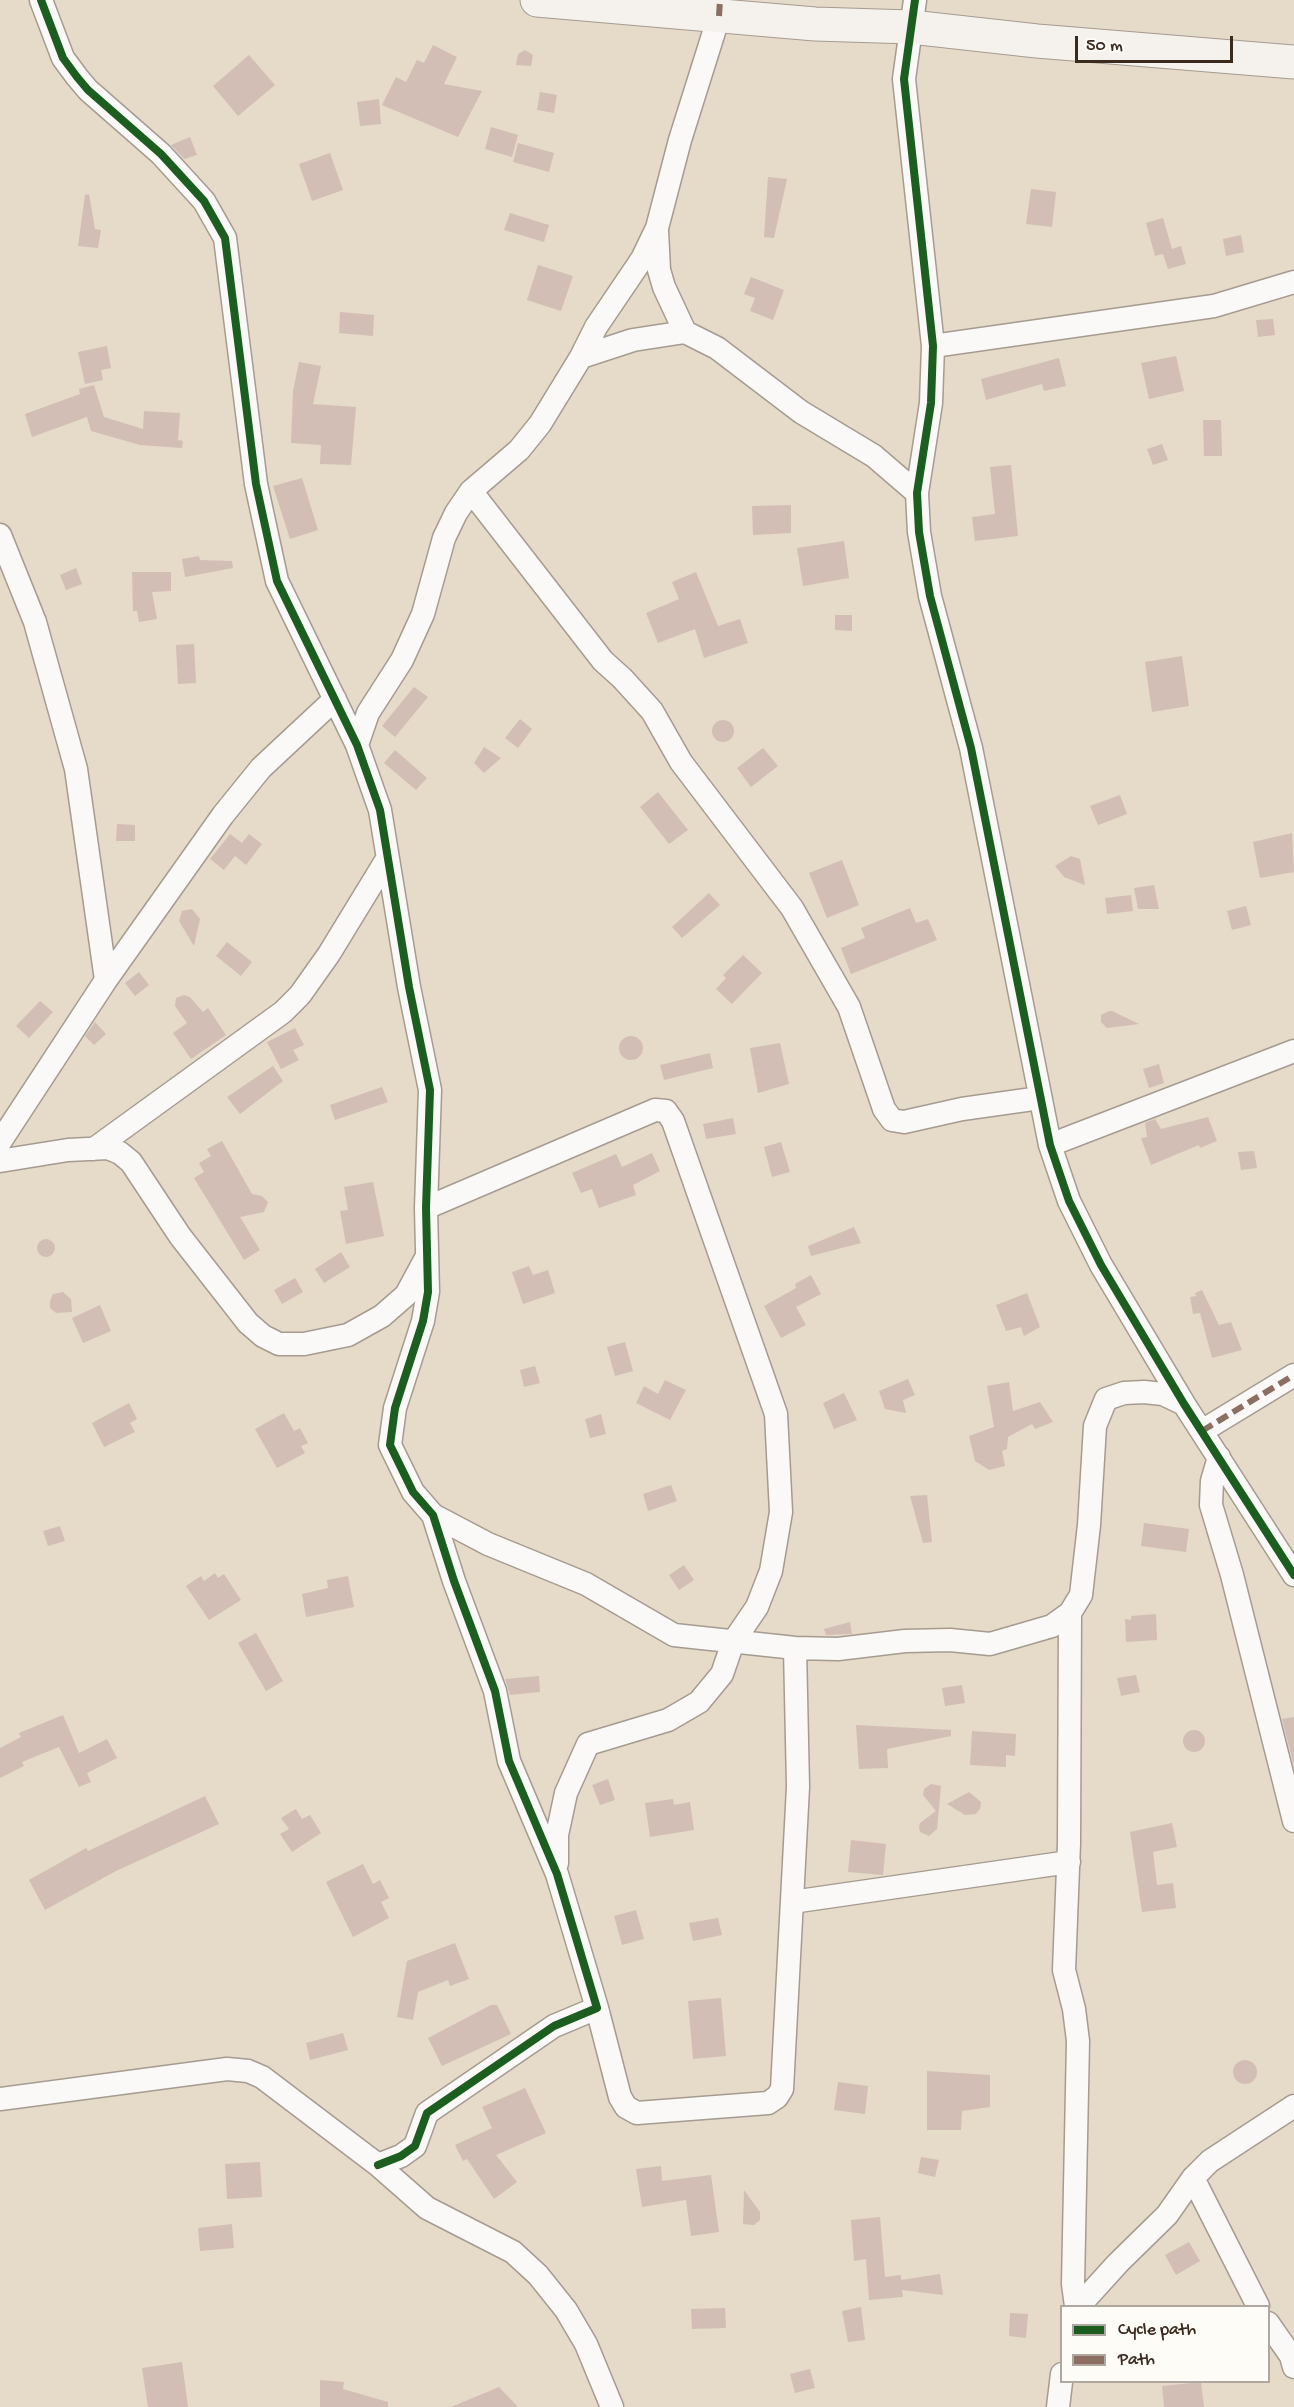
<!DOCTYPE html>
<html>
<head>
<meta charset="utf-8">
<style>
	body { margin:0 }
	#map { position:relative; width:1294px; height:2407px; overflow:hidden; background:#e6dac9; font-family:"Gochi Hand",sans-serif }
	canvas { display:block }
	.legend { position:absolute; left:1060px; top:2305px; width:210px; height:78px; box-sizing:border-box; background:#fdfcf7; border:2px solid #afa8a0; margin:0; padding:8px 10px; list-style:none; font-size:18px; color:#3b2a1e }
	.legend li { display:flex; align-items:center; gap:12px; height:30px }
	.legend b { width:30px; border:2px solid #afa8a0 }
	.scale { position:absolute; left:1075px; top:36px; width:158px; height:27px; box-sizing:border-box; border:3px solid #3b2a1e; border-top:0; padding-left:8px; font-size:18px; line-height:21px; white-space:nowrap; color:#3b2a1e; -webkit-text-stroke:4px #fdfcf7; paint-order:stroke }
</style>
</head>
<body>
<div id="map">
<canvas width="1294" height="2407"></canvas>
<ul class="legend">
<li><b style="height:8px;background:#1b5e20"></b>Cycle path</li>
<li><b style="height:8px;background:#8d6e63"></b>Path</li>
</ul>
<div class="scale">50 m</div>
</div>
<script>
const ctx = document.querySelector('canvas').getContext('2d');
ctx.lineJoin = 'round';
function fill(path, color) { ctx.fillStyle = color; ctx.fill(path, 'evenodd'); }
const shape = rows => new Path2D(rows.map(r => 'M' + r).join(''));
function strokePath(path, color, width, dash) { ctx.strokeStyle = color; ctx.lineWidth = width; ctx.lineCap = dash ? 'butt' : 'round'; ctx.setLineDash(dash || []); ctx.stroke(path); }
const building = shape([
	[433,45,457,57,444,84,482,91,458,137,382,105,396,77,406,82,417,60,424,63],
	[525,50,533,55,531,66,516,65,518,54],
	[249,55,275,85,238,116,213,86],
	[540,92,557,95,554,113,537,110],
	[379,99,381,124,360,126,357,102],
	[491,127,518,135,512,157,485,149],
	[190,137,197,155,184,159,171,145],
	[518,143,554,153,549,172,513,162],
	[330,153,343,190,312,201,299,164],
	[768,177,787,179,774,238,764,237],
	[1031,189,1056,192,1052,227,1026,224],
	[89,194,95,229,101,230,98,248,78,246,85,195],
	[510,213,549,225,544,242,504,230],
	[1163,218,1172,249,1181,246,1186,264,1168,269,1163,254,1155,256,1146,223],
	[1241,235,1244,252,1226,256,1223,239],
	[538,265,573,276,561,311,527,300],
	[751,277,784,290,773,320,750,311,755,298,744,294],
	[340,312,374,315,373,336,339,333],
	[1273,319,1275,335,1258,337,1256,320],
	[107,346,111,368,101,370,103,380,85,384,78,352],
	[1176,356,1184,391,1149,399,1141,363],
	[1059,358,1066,386,1044,391,1042,384,986,400,981,379],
	[299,362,321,366,313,404,356,407,351,465,320,464,321,445,291,443,293,391],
	[94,385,104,417,143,429,144,411,180,413,178,440,183,441,182,448,140,445,91,431,87,417,32,437,25,414,80,394,79,389],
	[1203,420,1221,420,1222,456,1204,456],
	[1162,444,1168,460,1153,465,1147,449],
	[1011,465,1018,536,975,541,972,517,995,514,990,467],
	[302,478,318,530,290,539,273,486],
	[791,505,791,533,753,535,752,506],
	[844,541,849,578,803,586,797,548],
	[199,556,200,560,232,561,233,568,185,577,182,559],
	[76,568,82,584,66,590,60,575],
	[132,572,171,572,171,591,152,592,157,619,139,622,137,611,133,611],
	[696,572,718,626,740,619,748,643,704,658,695,629,658,643,646,613,679,599,672,582],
	[835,615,852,615,852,631,835,630],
	[194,644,196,683,178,684,176,645],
	[1182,656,1189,706,1152,712,1145,662],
	[414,687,428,697,395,737,382,726],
	[520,719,532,729,518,748,505,738],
	'712 731a11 11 0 1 1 22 0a11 11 0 1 1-22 0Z',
	[484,747,501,758,484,773,474,763],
	[763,748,778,766,751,787,737,768],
	[395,750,427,778,416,790,384,763],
	[658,792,688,830,669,844,640,807],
	[1120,795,1127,814,1098,825,1090,806],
	[117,824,135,825,135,841,116,841],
	[1292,833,1294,872,1260,878,1253,842],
	[230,834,242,843,249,834,262,844,246,865,235,856,224,870,210,859],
	[1071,856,1080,859,1085,885,1064,877,1055,866],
	[842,860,859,905,827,918,809,873],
	[1154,885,1159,909,1138,909,1134,888],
	[709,893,720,905,682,938,672,927],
	[1131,895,1133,911,1107,914,1105,898],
	[1246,906,1251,925,1232,930,1227,911],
	[910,908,916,923,928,919,937,940,851,974,841,948,865,938,861,928],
	[192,909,200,919,194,946,179,921,182,911],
	[227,942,252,962,241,976,216,956],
	[743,955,762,973,732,1004,716,989,726,978,723,975],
	[139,972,149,985,135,996,125,983],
	[184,995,190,997,203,1012,208,1008,226,1035,191,1059,173,1033,187,1023,175,1006,176,998],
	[40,1001,53,1012,29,1038,16,1026],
	[1109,1011,1112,1011,1139,1024,1107,1028,1101,1022,1101,1015],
	[95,1022,106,1034,94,1045,85,1036],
	[295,1028,304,1045,293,1050,299,1060,281,1069,267,1042],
	'619 1048a12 12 0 1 1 24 0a12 12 0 1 1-24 0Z',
	[780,1043,789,1084,758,1093,750,1048],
	[710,1053,713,1068,664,1080,660,1065],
	[1159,1064,1164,1083,1149,1088,1143,1069],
	[273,1066,283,1081,240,1114,227,1097],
	[382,1087,388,1102,335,1120,330,1105],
	[1208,1117,1217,1141,1200,1148,1199,1145,1151,1165,1141,1138,1147,1137,1145,1123,1155,1119,1161,1129],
	[733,1118,736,1134,706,1139,703,1124],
	[222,1141,252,1194,262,1196,268,1202,264,1212,240,1217,260,1250,244,1260,194,1178,204,1172,199,1163,211,1156,207,1149],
	[781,1142,790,1172,772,1177,764,1147],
	[1254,1151,1257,1168,1241,1170,1238,1152],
	[652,1153,660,1171,633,1185,636,1195,599,1208,592,1189,581,1193,572,1173,616,1154,622,1167],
	[373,1182,384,1236,346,1244,340,1211,348,1210,344,1187],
	[854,1227,861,1243,811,1256,808,1246],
	'37 1248a9 9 0 1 1 18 0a9 9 0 1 1-18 0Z',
	[341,1252,350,1267,324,1283,315,1269],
	[529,1266,533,1275,548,1270,555,1293,523,1304,512,1272],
	[811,1275,821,1294,796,1307,806,1325,781,1338,764,1306,796,1288,795,1284],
	[295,1278,303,1292,282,1304,274,1290],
	[1202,1290,1219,1325,1231,1322,1242,1350,1212,1358,1200,1313,1193,1314,1190,1297,1196,1296,1195,1293],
	[63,1292,71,1299,72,1312,56,1313,50,1308,50,1301,53,1294],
	[1027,1293,1040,1327,1024,1336,1021,1327,1006,1331,996,1305],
	[100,1305,111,1331,83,1343,72,1318],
	[625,1342,633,1371,615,1376,607,1347],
	[535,1366,540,1383,524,1387,520,1370],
	[908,1379,915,1395,903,1400,906,1413,885,1409,879,1391],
	[665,1380,686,1390,670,1420,636,1403,644,1386,658,1394],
	[1009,1382,1013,1411,1040,1402,1053,1422,1035,1429,1032,1424,1008,1437,1007,1449,1002,1451,1005,1466,989,1470,975,1461,969,1436,994,1427,987,1386],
	[844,1393,857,1420,834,1429,823,1403],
	[129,1403,137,1419,130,1423,135,1432,104,1447,92,1423],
	[284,1413,294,1431,300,1428,308,1443,301,1446,305,1453,277,1468,255,1429],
	[601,1414,606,1434,590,1438,585,1419],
	[671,1485,677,1501,648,1511,643,1494],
	[927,1495,932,1542,923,1543,910,1496],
	[1144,1523,1189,1529,1186,1552,1141,1546],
	[60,1526,65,1541,48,1546,43,1531],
	[684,1565,694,1580,679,1590,669,1575],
	[215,1573,218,1578,224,1574,241,1600,209,1620,186,1586,201,1576,204,1581],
	[348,1576,354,1607,306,1617,302,1594,328,1588,327,1580],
	[1156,1614,1157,1640,1126,1642,1125,1619,1131,1620,1131,1616],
	[850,1622,852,1634,826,1635,824,1629],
	[256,1633,283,1681,266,1691,238,1643],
	[1136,1675,1140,1692,1121,1696,1117,1678],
	[539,1676,540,1692,510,1695,505,1679],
	[962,1685,965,1703,945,1706,942,1688],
	[63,1715,79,1753,107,1739,117,1758,87,1773,91,1782,79,1787,59,1747,22,1762,24,1766,0,1778,0,1748,21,1737,19,1733],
	[1294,1717,1294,1766,1282,1719],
	[856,1725,951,1730,951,1736,887,1749,888,1768,859,1769],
	'1183 1741a11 11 0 1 1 22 0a11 11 0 1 1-22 0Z',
	[972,1731,1016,1734,1015,1756,1006,1755,1006,1767,970,1765],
	[608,1779,615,1800,600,1805,592,1785],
	[931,1784,941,1786,937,1829,929,1836,920,1832,919,1827,920,1823,936,1811,923,1795,924,1789],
	[969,1792,981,1802,980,1809,976,1814,965,1815,947,1804],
	[205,1796,219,1824,116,1871,45,1910,29,1880,86,1848,88,1851],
	[673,1799,674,1805,690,1802,694,1830,650,1837,645,1803],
	[296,1809,302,1819,310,1815,321,1833,292,1852,280,1834,289,1829,281,1818],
	[1172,1823,1177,1847,1153,1852,1157,1885,1173,1883,1176,1908,1142,1912,1130,1832],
	[851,1840,886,1844,883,1875,848,1872],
	[363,1864,373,1884,380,1880,389,1898,381,1902,389,1918,353,1937,326,1882],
	[636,1910,644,1939,622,1945,614,1916],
	[718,1918,722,1935,693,1941,689,1923],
	[455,1943,469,1979,450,1986,448,1980,418,1992,413,2020,397,2017,407,1961],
	[721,1998,726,2056,693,2059,688,2001],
	[491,2005,497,2005,511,2034,442,2066,428,2038],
	[343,2033,348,2050,310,2060,306,2043],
	'1233 2072a12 12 0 1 1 24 0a12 12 0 1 1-24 0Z',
	[927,2071,990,2075,990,2107,962,2111,961,2130,927,2130],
	[838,2082,868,2086,865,2114,834,2110],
	[525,2088,546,2133,496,2155,517,2182,494,2199,467,2159,463,2161,455,2145,492,2128,482,2107],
	[921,2157,939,2160,935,2177,918,2173],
	[260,2162,262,2197,227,2199,225,2164],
	[661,2166,662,2181,711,2175,719,2232,691,2236,686,2200,642,2207,636,2169],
	[744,2190,760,2212,760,2220,754,2225,743,2224],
	[880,2217,885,2277,901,2275,901,2280,940,2274,943,2295,902,2290,903,2297,869,2300,866,2259,854,2261,851,2220],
	[232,2224,234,2248,200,2251,198,2228],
	[1189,2242,1200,2261,1176,2275,1165,2255],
	[861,2307,865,2340,848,2342,842,2311],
	[725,2308,726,2328,692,2329,691,2309],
	[1010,2313,1028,2314,1026,2338,1009,2336],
	[182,2362,188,2407,148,2407,142,2368],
	[810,2369,815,2388,795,2393,790,2374],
	[320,2380,344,2382,343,2389,388,2402,388,2407,320,2407],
	[1201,2382,1204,2407,1164,2407,1162,2386],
	[499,2387,518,2407,451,2407]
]);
const street = shape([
	[41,0,63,58,77,77,88,90,161,154,204,201,225,238,256,484,277,581,357,745,380,810,409,987,430,1090,426,1208,428,1292,423,1321,395,1408,390,1445,413,1492,433,1515,454,1581,495,1691,509,1761,557,1874,597,2008,554,2026,427,2113,415,2146,401,2156,378,2165],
	[915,0,904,79,933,346,931,403,917,493,919,532,930,596,971,748,1050,1145,1069,1201,1101,1265,1184,1404,1294,1575],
	[657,231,659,270,664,287,685,332],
	[933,346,1214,306,1294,282],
	[581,357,633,340,685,332,717,348,801,412,874,456,917,493],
	[471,491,603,661,622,678,652,711,681,762,792,908,849,1007,884,1109,892,1120,904,1122,962,1109,1040,1098],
	[0,535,35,622,76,769,106,980],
	[357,745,368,713,402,660,423,614,444,538,456,513,471,491,519,450,540,424,581,357,596,327,642,259,657,228,680,140,719,16],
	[0,1142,106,980,223,815,261,768,335,699],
	[1050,1145,1294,1051],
	[94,1149,283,1012,300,995,329,954,387,859],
	[0,1161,68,1150,108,1148,120,1153,131,1162,180,1236,248,1323,263,1336,279,1344,304,1344,348,1335,382,1316,406,1295,426,1258],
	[426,1208,655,1110,666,1111,673,1121,776,1414,781,1512,771,1571,757,1607,733,1642,722,1674,699,1702,668,1720,588,1744,566,1793,557,1835,557,1863],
	[1202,1431,1294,1375],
	[1219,1457,1212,1481,1211,1505,1232,1575,1294,1821],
	[433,1515,488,1544,586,1584,674,1635,795,1648,838,1649,905,1641,950,1640,990,1644,1052,1626,1070,1613,1081,1595,1089,1525,1095,1426,1106,1399,1124,1393,1144,1392,1163,1394,1184,1404],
	[1070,1613,1069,1843,1064,1970,1074,2009,1078,2041,1073,2284,1076,2306],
	[792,1902,1069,1862],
	[597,2008,620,2097,626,2107,637,2113,768,2103,777,2097,782,2089,798,1787,795,1648],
	[0,2099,227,2069,248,2071,262,2077,378,2165,427,2208,513,2252,538,2275,566,2310,586,2344,612,2407],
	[1193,2178,1258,2306],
	[1079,2306,1118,2263,1167,2215,1193,2178,1210,2161,1294,2106],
	[1268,2323,1291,2356,1294,2367],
	[1058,2407,1062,2374]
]);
const secondary = shape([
	[537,0,815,24,911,27,1037,41,1294,62]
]);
const quiet = shape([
	[719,16,720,0],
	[1202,1431,1294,1375]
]);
const cycleway = shape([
	[41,0,63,58,77,77,88,90,161,154,204,201,225,238,256,484,277,581,357,745,380,810,409,987,430,1090,426,1208,428,1292,423,1321,395,1408,390,1445,413,1492,433,1515,454,1581,495,1691,509,1761,557,1874,597,2008,554,2026,427,2113,415,2146,401,2156,378,2165],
	[915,0,904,79,933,346,931,403,917,493,919,532,930,596,971,748,1050,1145,1069,1201,1101,1265,1184,1404,1294,1575]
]);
fill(building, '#d2beb5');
strokePath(street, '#a59b90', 25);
strokePath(secondary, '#a59b90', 35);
strokePath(street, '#fbf9f7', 22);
strokePath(secondary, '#f5f1ed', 33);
strokePath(quiet, '#8d6e63', 6, [12, 6]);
strokePath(cycleway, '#1b5e20', 8);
</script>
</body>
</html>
